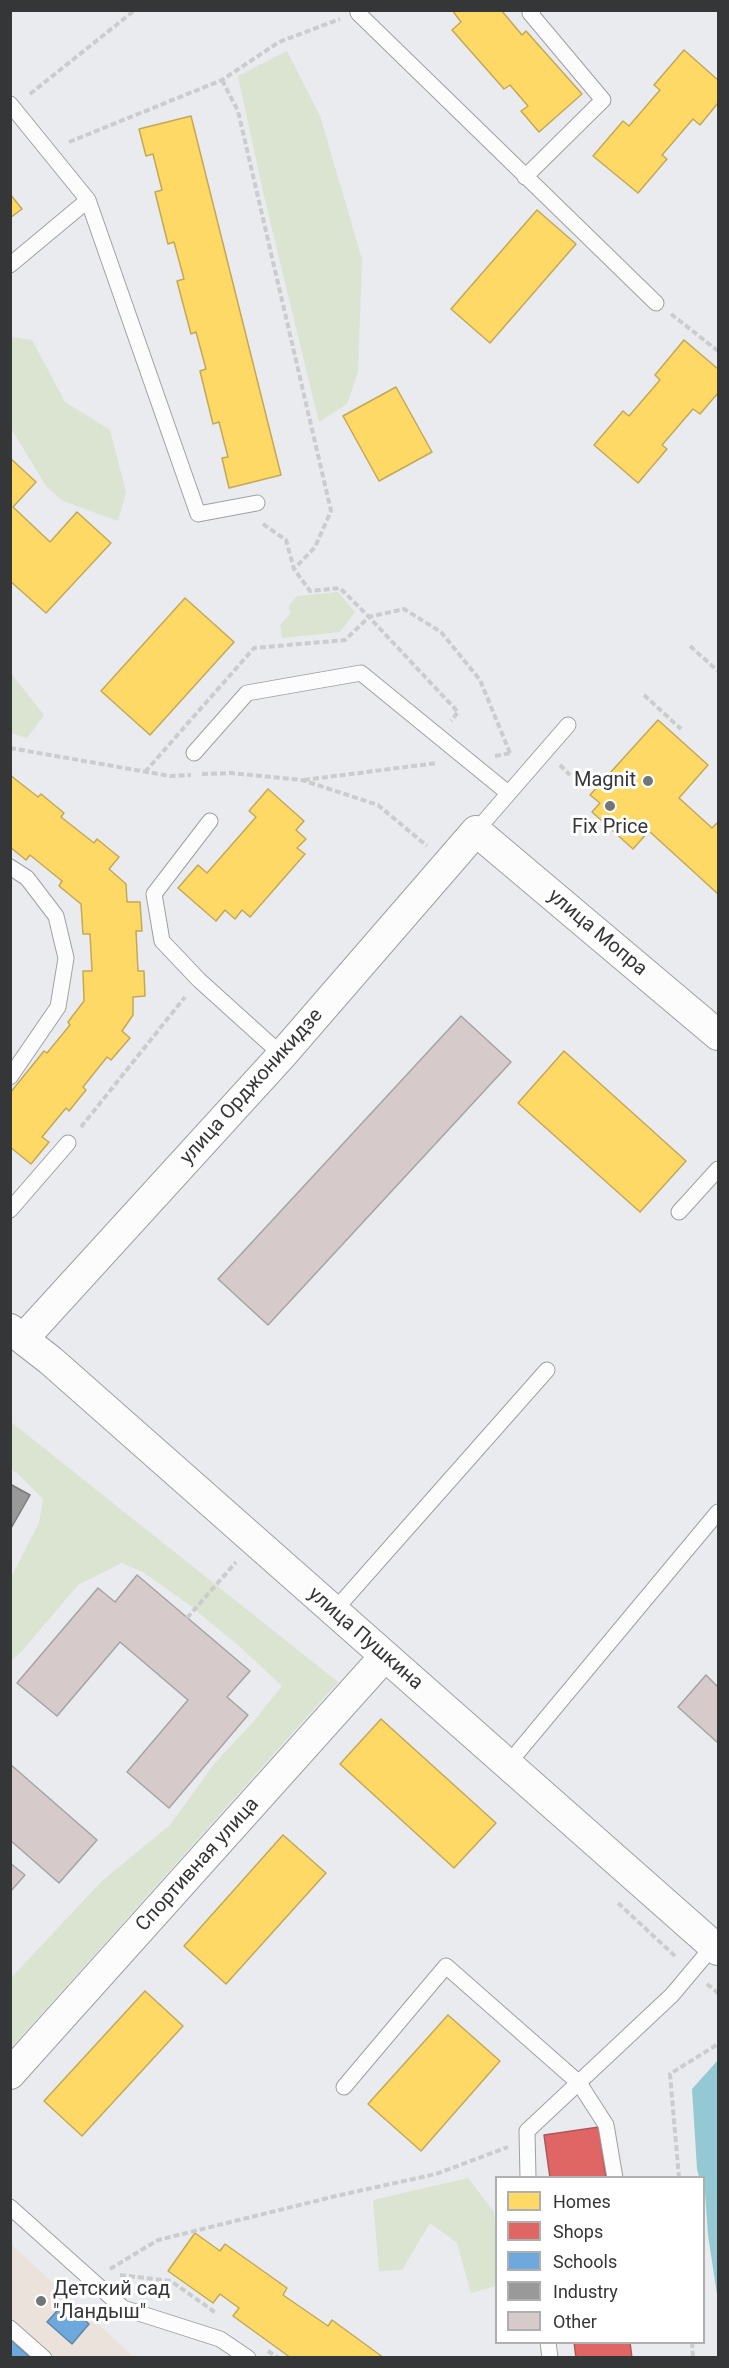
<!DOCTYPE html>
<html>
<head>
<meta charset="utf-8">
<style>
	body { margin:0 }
	#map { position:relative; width:729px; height:2368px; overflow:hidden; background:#e9ebee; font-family:Roboto,sans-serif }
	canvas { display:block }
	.frame { position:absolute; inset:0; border:12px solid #353638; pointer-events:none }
	.legend { position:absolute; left:495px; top:2176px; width:210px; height:168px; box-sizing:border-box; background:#fff; border:2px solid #aeafaf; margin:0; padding:8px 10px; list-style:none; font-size:18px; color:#353638 }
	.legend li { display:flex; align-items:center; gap:12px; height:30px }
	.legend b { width:30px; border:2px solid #aeafaf }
</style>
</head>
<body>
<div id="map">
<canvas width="729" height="2368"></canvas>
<div class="frame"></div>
<ul class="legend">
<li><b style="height:16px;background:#ffd966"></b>Homes</li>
<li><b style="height:16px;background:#e06666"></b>Shops</li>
<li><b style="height:16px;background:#6fa8dc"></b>Schools</li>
<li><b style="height:16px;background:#999"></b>Industry</li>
<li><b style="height:16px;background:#d6cacb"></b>Other</li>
</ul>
</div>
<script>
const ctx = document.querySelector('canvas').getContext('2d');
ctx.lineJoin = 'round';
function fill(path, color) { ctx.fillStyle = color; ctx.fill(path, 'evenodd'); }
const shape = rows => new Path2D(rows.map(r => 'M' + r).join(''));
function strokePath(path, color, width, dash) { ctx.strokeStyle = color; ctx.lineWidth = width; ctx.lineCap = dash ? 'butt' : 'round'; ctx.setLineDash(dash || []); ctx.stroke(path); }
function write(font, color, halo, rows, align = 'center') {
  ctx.font = font + ' Roboto,sans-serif'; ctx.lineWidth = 6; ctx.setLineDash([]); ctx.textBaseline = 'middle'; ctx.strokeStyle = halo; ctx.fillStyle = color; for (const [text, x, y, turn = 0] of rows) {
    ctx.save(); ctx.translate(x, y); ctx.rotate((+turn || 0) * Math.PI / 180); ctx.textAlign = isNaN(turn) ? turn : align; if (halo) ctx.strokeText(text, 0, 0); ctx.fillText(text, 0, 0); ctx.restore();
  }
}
const education = shape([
	[11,2244,134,2357,11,2357]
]);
const green = shape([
	[287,51,320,116,362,259,358,372,347,404,319,422,264,196,238,76],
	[11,337,32,340,65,402,110,430,126,492,118,521,63,501,46,486,12,430,11,431],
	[338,592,355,612,340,632,282,638,280,625,290,614,289,605,297,596],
	[10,672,44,715,27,738,11,733],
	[11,1422,338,1682,11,2048,11,1978,102,1881,170,1825,215,1763,254,1721,282,1686,239,1646,188,1604,143,1572,122,1563,78,1585,22,1651,11,1661,11,1577,39,1523,43,1499,17,1473,11,1470],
	[468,2178,494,2212,496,2235,496,2286,471,2293,457,2243,430,2223,402,2270,379,2271,373,2200]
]);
const water = shape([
	[718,2060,718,2301,708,2235,704,2178,699,2177,697,2169,692,2089]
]);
const homes = shape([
	[452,10,501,10,522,35,526,31,582,94,539,132,521,111,528,106,510,85,504,89,452,30,461,22,452,10],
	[684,50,718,80,718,103,700,125,693,119,662,155,667,159,638,193,593,156,623,121,629,126,660,90,654,85,684,50],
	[191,116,281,475,229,488,222,458,228,457,219,422,213,424,200,371,206,369,196,332,191,334,177,281,184,279,174,242,168,244,155,192,162,190,153,154,146,156,139,129,191,116],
	[10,194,22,209,10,218,10,194],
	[537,210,576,244,490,343,451,309,537,210],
	[684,340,718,369,718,393,700,414,693,409,662,445,667,449,638,483,594,445,623,411,629,416,660,380,655,375,684,340],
	[396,387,432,452,379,481,343,416,396,387],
	[10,458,36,482,13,507,50,542,77,512,111,543,46,613,10,581,10,458],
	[185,598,234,642,150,735,101,691,185,598],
	[658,720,708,765,679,798,712,828,718,822,718,894,649,831,633,849,592,812,600,803,590,795,658,720],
	[10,775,38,797,41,794,64,813,61,817,94,843,97,839,119,857,109,869,126,884,127,902,140,902,142,931,136,931,138,971,144,971,145,996,133,997,133,1015,122,1031,130,1038,111,1060,107,1057,83,1087,86,1090,69,1111,66,1108,42,1137,49,1142,31,1164,10,1147,10,1093,44,1051,47,1053,70,1025,68,1022,84,1001,83,971,92,971,90,934,83,934,81,904,59,886,62,881,30,855,26,860,10,847,10,775],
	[268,789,304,821,296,830,306,839,297,848,305,854,250,917,242,910,235,919,225,910,216,921,178,888,198,865,207,873,256,817,249,811,268,789],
	[564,1051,686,1161,640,1212,518,1103,564,1051],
	[381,1719,496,1823,454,1868,340,1764,381,1719],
	[283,1835,326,1873,226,1984,184,1946,283,1835],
	[145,1991,183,2026,82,2136,44,2101,145,1991],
	[448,2015,500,2061,421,2151,368,2104,448,2015],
	[195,2233,220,2251,225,2244,287,2288,283,2295,328,2326,332,2320,384,2358,291,2358,233,2316,239,2308,220,2294,213,2303,168,2271,195,2233]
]);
const shops = shape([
	[599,2127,606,2178,550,2178,544,2135,599,2127],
	[574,2342,630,2342,632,2358,576,2358,574,2342]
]);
const schools = shape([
	[65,2302,89,2324,72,2344,47,2322,65,2302],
	[10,2339,31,2358,10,2358,10,2339]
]);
const industry = shape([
	[10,1484,30,1495,10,1530,10,1484]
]);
const building = shape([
	[461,1016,511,1062,268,1325,218,1279,461,1016],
	[137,1575,250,1671,227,1697,248,1715,169,1808,127,1772,188,1700,120,1642,57,1716,17,1683,98,1588,115,1602,137,1575],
	[706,1675,718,1687,718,1743,678,1707,706,1675],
	[10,1764,97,1840,59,1883,10,1840,10,1764],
	[10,1863,25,1875,10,1892,10,1863]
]);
const path = shape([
	[222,80,238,111,331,511,315,547,294,569],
	[30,94,135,10],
	[69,142,222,80,279,42,340,19],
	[671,314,718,351],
	[263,524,286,540,294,569,310,591,340,588,369,617,458,712,451,721],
	[690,646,718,671],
	[644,695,681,729],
	[10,748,170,776,191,775],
	[495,756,511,753],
	[560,765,570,775],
	[145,772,254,648,345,640,369,617,404,609,441,632,480,680,510,753],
	[202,774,231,773,302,780,378,805,427,846],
	[304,780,437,763],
	[81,1127,185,997],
	[187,1618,236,1562],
	[618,1903,676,1957],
	[707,1984,718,1993],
	[679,2178,670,2074,718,2044],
	[110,2269,158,2240,336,2196,436,2174,508,2147],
	[120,2275,171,2281,216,2313],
	[692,2342,693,2358],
	[268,2351,278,2358]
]);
const lane = shape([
	[358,10,358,13,656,303],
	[10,104,88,200,198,514,257,503],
	[525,177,603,100,530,13,533,10],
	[10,265,88,200],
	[194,753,247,693,361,673,508,793],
	[210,821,154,894,162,941,199,980,282,1055],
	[476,831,568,725],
	[10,867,27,878,56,916,66,958,58,1007,10,1077],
	[10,1210,68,1143],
	[679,1212,718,1169],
	[334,1611,547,1370],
	[508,1764,718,1512],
	[344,2087,446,1966,579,2083,606,2125,615,2178],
	[528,2178,527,2131,672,1995,714,1945],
	[10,2207,123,2308,220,2339,248,2358],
	[10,2328,44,2358],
	[548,2342,550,2358]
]);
const street = shape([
	[10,1329,50,1360,718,1950],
	[23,1339,282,1055,476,831,718,1035],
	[10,2074,385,1656]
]);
const markers = [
	[648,781,6,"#747578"],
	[610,806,6,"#747578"],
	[41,2301,6,"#747578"]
];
const poiNames = [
	["Magnit",636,781],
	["Fix Price",610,828,"center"],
	["Детский сад",53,2290,"left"],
	["\"Ландыш\"",53,2313,"left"]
];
const streetNames = [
	["улица Мопра",597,933,40],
	["улица Орджоникидзе",252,1087,-48],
	["улица Пушкина",365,1639,41],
	["Спортивная улица",198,1865,-48]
];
fill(education, '#ebe3db');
fill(green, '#dbe3d1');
fill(water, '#94c9d4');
fill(homes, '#ffd966');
strokePath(homes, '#c2a858', 1.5);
fill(shops, '#e06666');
strokePath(shops, '#ad5858', 1.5);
fill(schools, '#6fa8dc');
strokePath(schools, '#5e86ab', 1.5);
fill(industry, '#999');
strokePath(industry, '#7b7b7c', 1.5);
fill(building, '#d6cacb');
strokePath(building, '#a4a4a5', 1.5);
strokePath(lane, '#9fa0a2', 17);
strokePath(street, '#9fa0a2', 32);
strokePath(path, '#cbcccd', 4, [6, 3]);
strokePath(lane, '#fcfcfc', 15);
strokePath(street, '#fcfcfc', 30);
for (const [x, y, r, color] of markers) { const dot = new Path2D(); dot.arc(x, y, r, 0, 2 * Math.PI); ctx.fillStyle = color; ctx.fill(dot); strokePath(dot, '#fff', 2); }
write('20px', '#353638', '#fff', poiNames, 'right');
write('20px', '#353638', '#fff', streetNames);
</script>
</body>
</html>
